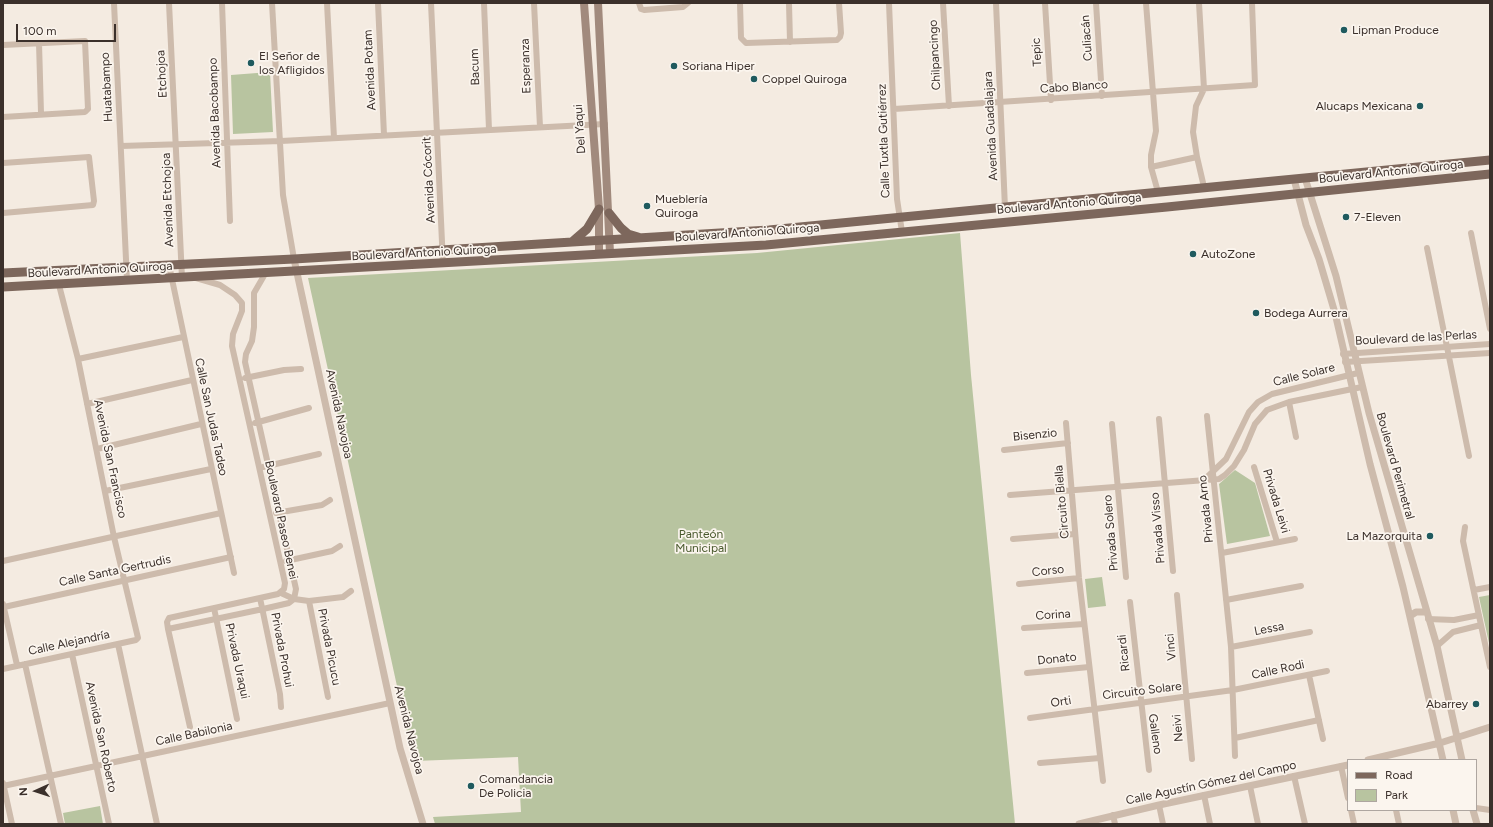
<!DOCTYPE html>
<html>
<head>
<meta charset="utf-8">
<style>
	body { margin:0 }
	#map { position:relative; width:1493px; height:827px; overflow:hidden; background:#f4ebe1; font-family:Figtree,sans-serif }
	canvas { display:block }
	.frame { position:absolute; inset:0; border:4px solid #3b302b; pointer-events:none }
	.legend { position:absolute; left:1347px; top:759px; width:130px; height:52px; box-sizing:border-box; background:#fbf5ee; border:1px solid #aea6a0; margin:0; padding:5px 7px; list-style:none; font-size:12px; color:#3b302b }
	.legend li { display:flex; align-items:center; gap:8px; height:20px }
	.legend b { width:20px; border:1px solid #aea6a0 }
	.north { position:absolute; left:16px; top:771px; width:40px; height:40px; -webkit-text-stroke:3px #fbf5ee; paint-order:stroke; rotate:267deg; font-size:11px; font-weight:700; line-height:16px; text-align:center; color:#3b302b }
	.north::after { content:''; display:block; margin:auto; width:14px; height:18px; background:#3b302b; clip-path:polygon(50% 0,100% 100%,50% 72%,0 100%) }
	.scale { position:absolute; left:16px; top:24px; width:100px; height:18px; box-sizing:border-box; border:2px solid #3b302b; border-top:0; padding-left:5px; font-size:12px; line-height:14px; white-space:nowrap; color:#3b302b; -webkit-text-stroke:3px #fbf5ee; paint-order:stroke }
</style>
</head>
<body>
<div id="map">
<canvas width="1493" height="827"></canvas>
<div class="frame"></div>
<ul class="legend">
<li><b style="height:5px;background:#7d675c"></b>Road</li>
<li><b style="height:11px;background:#b8c4a0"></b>Park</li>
</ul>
<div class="north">N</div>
<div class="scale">100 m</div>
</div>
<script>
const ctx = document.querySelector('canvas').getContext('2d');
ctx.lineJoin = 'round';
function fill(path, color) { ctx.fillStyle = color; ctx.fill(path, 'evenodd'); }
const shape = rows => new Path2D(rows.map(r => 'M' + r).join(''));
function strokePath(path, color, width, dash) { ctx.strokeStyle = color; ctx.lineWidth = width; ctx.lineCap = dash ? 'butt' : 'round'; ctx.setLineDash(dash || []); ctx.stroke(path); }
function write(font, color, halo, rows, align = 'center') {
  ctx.font = font + ' Figtree,sans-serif'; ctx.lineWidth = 3.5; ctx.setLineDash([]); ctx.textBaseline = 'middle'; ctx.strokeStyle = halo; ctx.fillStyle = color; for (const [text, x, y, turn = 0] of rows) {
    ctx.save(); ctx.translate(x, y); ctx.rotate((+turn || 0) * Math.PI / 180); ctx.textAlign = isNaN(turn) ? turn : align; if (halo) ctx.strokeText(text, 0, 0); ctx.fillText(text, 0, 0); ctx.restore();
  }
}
const green = shape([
	[270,72,273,132,233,134,231,75],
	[960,233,971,375,1015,824,435,824,433,817,521,812,518,757,415,761,407,732,308,278,757,253],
	[1235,470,1255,483,1270,536,1227,544,1219,484],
	[1102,577,1106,606,1088,608,1085,579],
	[1490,595,1490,642,1489,643,1479,597],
	[100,806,103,824,65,824,63,813]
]);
const minor = shape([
	[114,3,127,281],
	[169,3,182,278],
	[222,3,230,221],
	[272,3,283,195,294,259],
	[327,3,334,138],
	[378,3,384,135],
	[431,3,443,264],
	[484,3,489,130],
	[534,3,540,127],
	[639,3,641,9,644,10,683,7,688,3],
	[740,3,741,38,746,43,837,40,840,37,841,33,839,3],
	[789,3,790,42],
	[889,3,897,199,902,232],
	[943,3,949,106],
	[996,3,1005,208],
	[1045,3,1051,100],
	[1096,3,1102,96],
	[1146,3,1156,131,1151,155,1151,167,1158,192],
	[1199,3,1204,89,1196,106,1193,132,1197,157,1204,187],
	[39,43,41,113],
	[3,45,85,41,88,109,85,112,3,117],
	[894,109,1255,85,1252,3],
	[121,146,281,141,605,124],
	[3,163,89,157,94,201,93,205,3,213],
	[1151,167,1197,157],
	[1471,233,1490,329],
	[1427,248,1469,456],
	[169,265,234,573],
	[196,278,220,285,235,295,242,303,242,311,233,334,232,346,285,583,284,589,278,594,169,618,167,622,168,629,263,609,289,603,294,599,296,589,245,362,246,354,252,341,254,327,254,293,265,274],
	[1343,354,1490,344],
	[78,359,183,337],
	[1345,362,1490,353],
	[245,378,284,370,301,369],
	[1289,402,1296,437],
	[87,404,192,380],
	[1207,416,1231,647,1235,756],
	[1159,419,1173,571],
	[255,423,309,408],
	[1066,423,1079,578,1103,781],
	[1112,424,1126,577],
	[97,449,201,424],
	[1004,450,1068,443],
	[263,467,319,454],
	[1254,467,1277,542],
	[1204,480,1226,459,1249,412,1258,402,1272,394,1358,373],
	[105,491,211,469],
	[1010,495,1219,479,1225,475,1234,466,1244,450,1255,424,1267,410,1289,402,1362,387],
	[276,513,322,505,330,500],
	[1465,527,1463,541,1490,667],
	[1013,539,1075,534],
	[1222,553,1295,539],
	[3,561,221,513],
	[286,561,332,551,340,546],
	[1019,584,1079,578],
	[1474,590,1490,587],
	[281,593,294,599,309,601,343,597,351,591],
	[1177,595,1192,759],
	[260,598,280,694,281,707],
	[1226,600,1301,586],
	[309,601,328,697],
	[1130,602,1149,770],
	[3,604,17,665],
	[4,607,231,557],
	[214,608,237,719],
	[1428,619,1454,620,1479,615],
	[1024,628,1084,624],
	[168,629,190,727],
	[118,644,157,824],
	[1437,646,1453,632,1481,625],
	[1231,647,1310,632],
	[72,654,109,824],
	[25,664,61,824],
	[3,669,136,640,138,638,114,537,78,359,59,285],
	[1027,673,1089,667],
	[1309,675,1323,739],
	[1030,718,1233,690,1327,671],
	[1235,738,1319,720],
	[1040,763,1100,758],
	[1341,766,1348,798],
	[1294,776,1305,824],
	[3,783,12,824],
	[3,786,390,703],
	[1250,786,1258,824],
	[1204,795,1210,824],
	[1159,805,1163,824],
	[1476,808,1490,810],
	[1351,810,1354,824],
	[1396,810,1399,824],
	[1113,815,1115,824]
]);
const tertiary = shape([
	[1305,178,1336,276,1369,413,1437,646,1462,760],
	[1294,179,1306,225,1319,259,1335,313,1370,464,1403,587,1443,760],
	[294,259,400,748,423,824],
	[1410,616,1416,612,1426,612],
	[1368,760,1440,743,1490,727],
	[1453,810,1456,824],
	[1473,810,1477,824],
	[1079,824,1159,805,1348,765]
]);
const secondary = shape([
	[584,3,599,209,599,254],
	[598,3,610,253]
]);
const primary = shape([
	[609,213,621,228,628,234,638,237],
	[572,242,587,229,599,209],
	[3,273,294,259,769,230,1490,160],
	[3,287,766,245,1167,207,1490,174]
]);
const markers = [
	[1344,30,4,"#1f5a5e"],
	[251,63,4,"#1f5a5e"],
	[674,66,4,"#1f5a5e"],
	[754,79,4,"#1f5a5e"],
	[1420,106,4,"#1f5a5e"],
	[647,206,4,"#1f5a5e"],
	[1346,217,4,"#1f5a5e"],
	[1193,254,4,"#1f5a5e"],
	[1256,313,4,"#1f5a5e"],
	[1430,536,4,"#1f5a5e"],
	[1476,704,4,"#1f5a5e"],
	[471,786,4,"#1f5a5e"]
];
const poiNames = [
	["Lipman Produce",1352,30],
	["El Señor de",259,56],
	["los Afligidos",259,70],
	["Soriana Hiper",682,66],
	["Coppel Quiroga",762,79],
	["Alucaps Mexicana",1412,106,"right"],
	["Mueblería",655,199],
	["Quiroga",655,213],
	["7-Eleven",1354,217],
	["AutoZone",1201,254],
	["Bodega Aurrera",1264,313],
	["La Mazorquita",1422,536,"right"],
	["Abarrey",1468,704,"right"],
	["Comandancia",479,779],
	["De Policia",479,793]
];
const streetNames = [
	["Culiacán",1087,38,-94],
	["Tepic",1037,52,-93],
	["Chilpancingo",935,55,-93],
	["Esperanza",526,66,-92],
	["Bacum",475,67,-92],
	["Avenida Potam",370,70,-93],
	["Etchojoa",162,74,-93],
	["Huatabampo",107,87,-93],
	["Cabo Blanco",1074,87,-4],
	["Avenida Bacobampo",215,113,-92],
	["Avenida Guadalajara",991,126,-93],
	["Del Yaqui",580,129,-94],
	["Calle Tuxtla Gutiérrez",884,141,-92],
	["Boulevard Antonio Quiroga",1391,172,-6],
	["Avenida Cócorit",429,180,-93],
	["Avenida Etchojoa",168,200,-92],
	["Boulevard Antonio Quiroga",1069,204,-5],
	["Boulevard Antonio Quiroga",747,233,-4],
	["Boulevard Antonio Quiroga",424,253,-3],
	["Boulevard Antonio Quiroga",100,270,-3],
	["Boulevard de las Perlas",1416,338,-3],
	["Calle Solare",1304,375,-14],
	["Avenida Navojoa",339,414,78],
	["Calle San Judas Tadeo",211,417,78],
	["Bisenzio",1035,435,-6],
	["Avenida San Francisco",110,459,78],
	["Boulevard Perimetral",1395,466,74],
	["Privada Leivi",1276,501,73],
	["Circuito Biella",1062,502,-95],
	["Privada Arno",1206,509,-96],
	["Boulevard Paseo Benei",281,520,78],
	["Privada Visso",1158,528,-95],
	["Privada Solero",1111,533,-95],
	["Calle Santa Gertrudis",115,571,-12],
	["Corso",1048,571,-6],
	["Corina",1053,615,-4],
	["Lessa",1269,629,-11],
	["Calle Alejandría",69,643,-12],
	["Privada Picucu",329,647,79],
	["Vinci",1171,647,-95],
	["Privada Prohui",282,650,79],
	["Ricardi",1124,653,-96],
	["Donato",1057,659,-6],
	["Privada Uraqui",237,661,78],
	["Calle Rodi",1278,670,-12],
	["Circuito Solare",1142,691,-7],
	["Orti",1061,702,-9],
	["Neivi",1178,728,-95],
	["Avenida Navojoa",409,730,76],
	["Calle Babilonia",194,734,-12],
	["Galleno",1155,734,82],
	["Avenida San Roberto",101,737,78],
	["Calle Agustín Gómez del Campo",1211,783,-12]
];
const parkNames = [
	["Panteón",701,534],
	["Municipal",701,548]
];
fill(green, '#b8c4a0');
strokePath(minor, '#cdbbac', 6);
strokePath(tertiary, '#cdbbac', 7);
strokePath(secondary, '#a18a7d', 8);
strokePath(primary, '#7d675c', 9);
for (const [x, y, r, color] of markers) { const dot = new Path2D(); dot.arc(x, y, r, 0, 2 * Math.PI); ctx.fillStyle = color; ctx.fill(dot); strokePath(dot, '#fbf5ee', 1.5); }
write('12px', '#3b302b', '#fbf5ee', poiNames, 'left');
write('12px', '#3b302b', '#fbf5ee', streetNames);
write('12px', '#4a5a2e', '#fbf5ee', parkNames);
</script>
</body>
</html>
